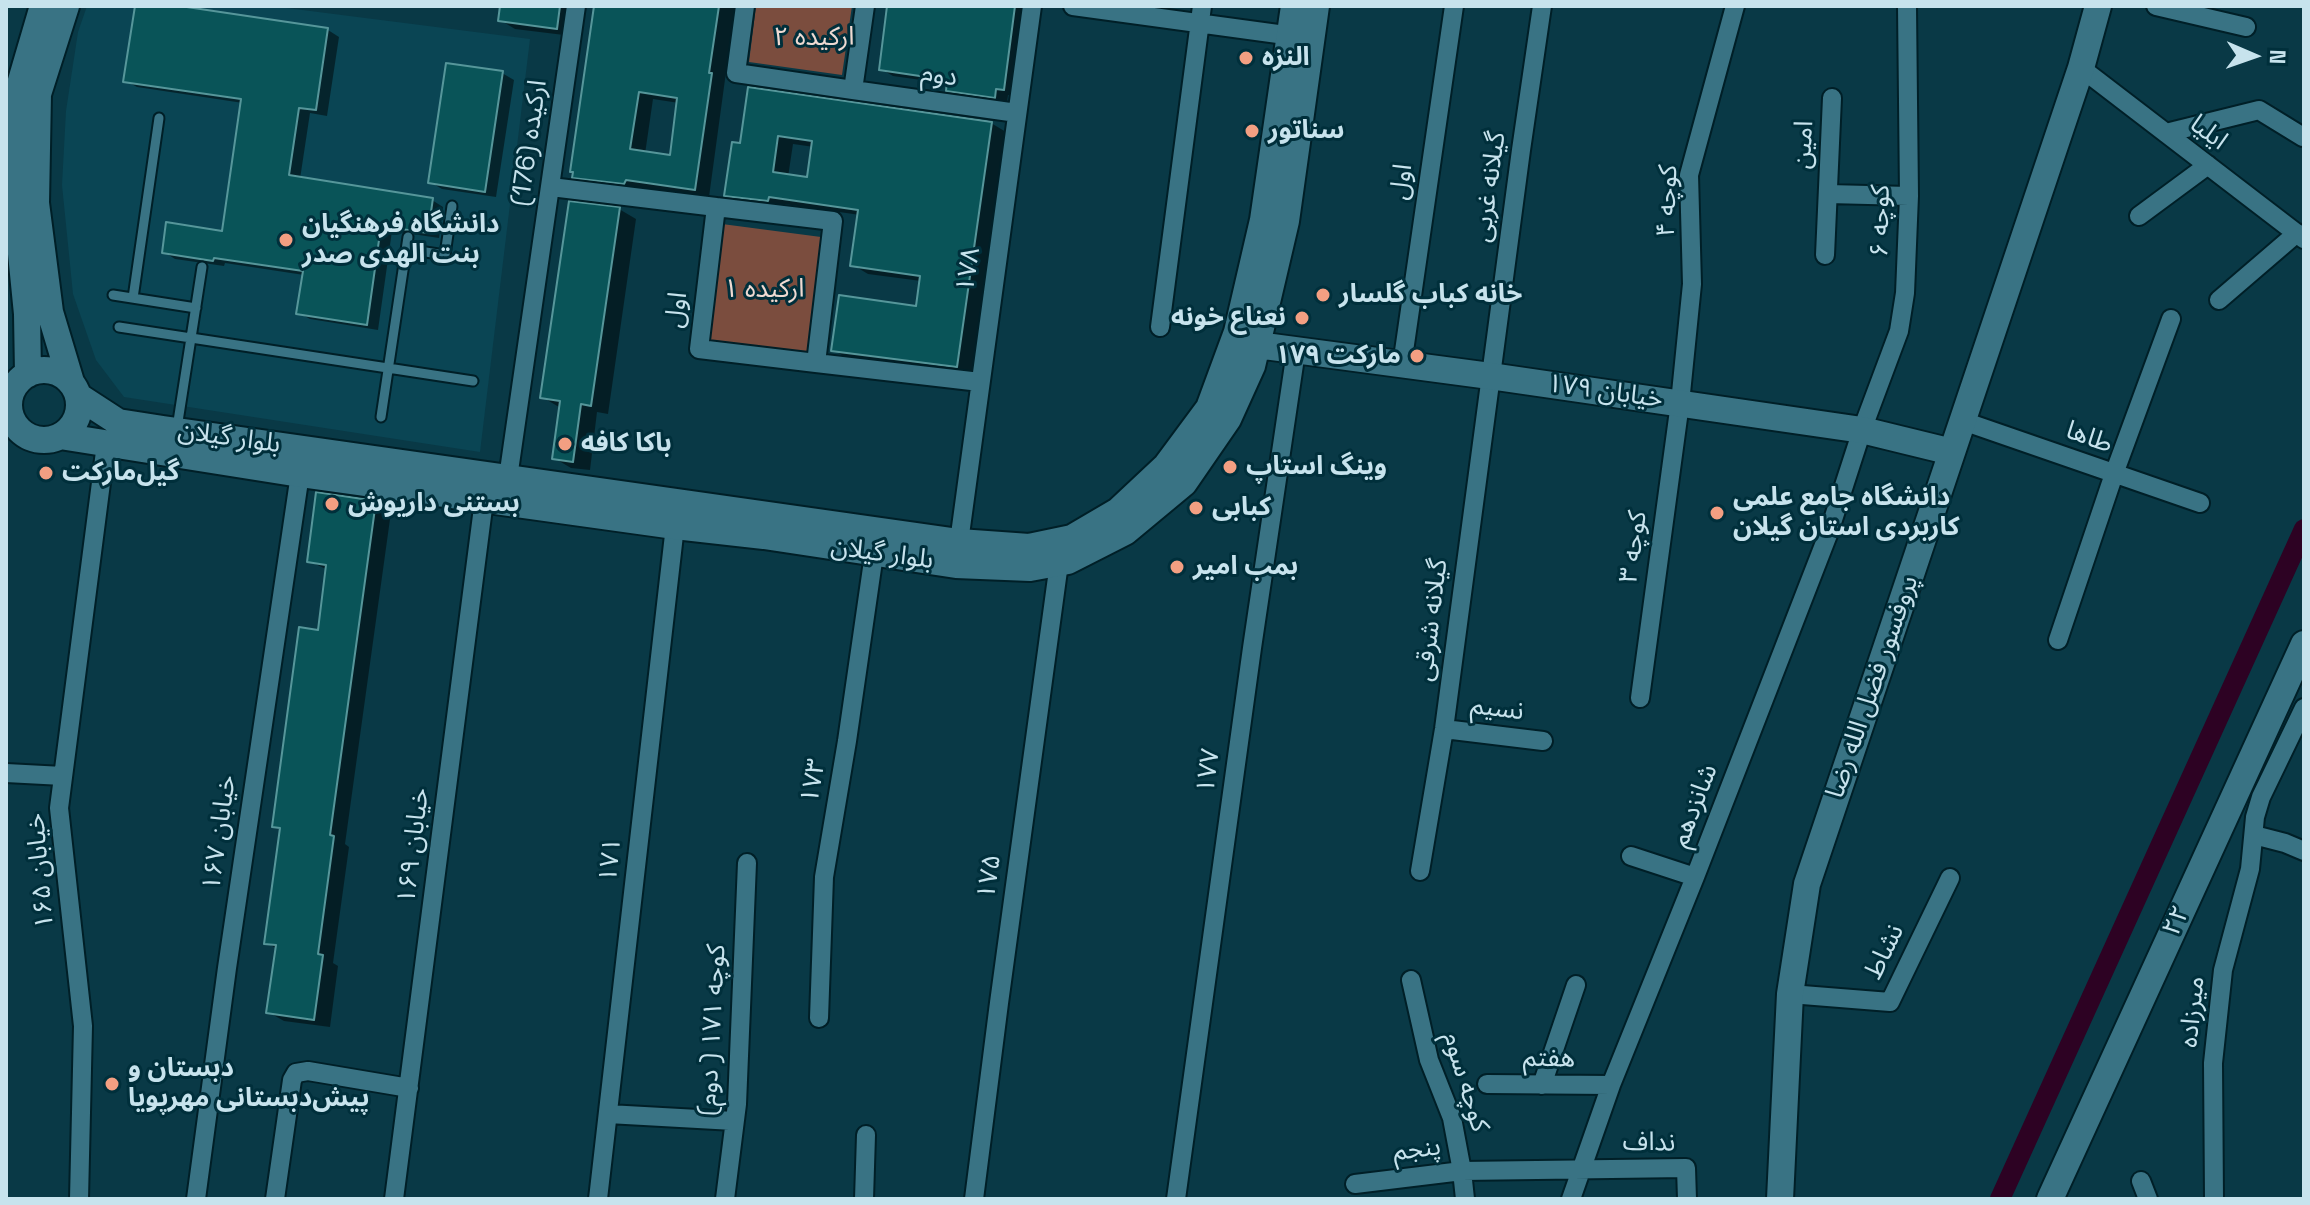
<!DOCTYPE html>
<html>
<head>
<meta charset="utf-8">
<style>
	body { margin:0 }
	#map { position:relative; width:2310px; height:1205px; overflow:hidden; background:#093946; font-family:"Space Grotesk",sans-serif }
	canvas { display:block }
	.frame { position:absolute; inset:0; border:8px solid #c7e3ed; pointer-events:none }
	.north { position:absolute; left:2214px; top:16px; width:80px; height:80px; -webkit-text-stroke:6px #002f3b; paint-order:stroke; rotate:92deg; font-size:22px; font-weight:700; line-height:32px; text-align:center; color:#c7e3ed }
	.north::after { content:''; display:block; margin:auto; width:28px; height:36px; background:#c7e3ed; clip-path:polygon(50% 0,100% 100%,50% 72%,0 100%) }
</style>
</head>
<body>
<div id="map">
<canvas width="2310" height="1205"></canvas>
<div class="frame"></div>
<div class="north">N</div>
</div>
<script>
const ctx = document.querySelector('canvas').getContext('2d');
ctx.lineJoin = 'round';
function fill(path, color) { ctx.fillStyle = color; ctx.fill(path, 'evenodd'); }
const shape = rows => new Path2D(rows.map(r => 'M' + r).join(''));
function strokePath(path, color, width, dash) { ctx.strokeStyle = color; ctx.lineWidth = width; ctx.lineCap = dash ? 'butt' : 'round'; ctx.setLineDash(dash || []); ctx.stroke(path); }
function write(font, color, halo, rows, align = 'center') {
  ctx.font = font + ' "Space Grotesk","Noto Sans Arabic",sans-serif'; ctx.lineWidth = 6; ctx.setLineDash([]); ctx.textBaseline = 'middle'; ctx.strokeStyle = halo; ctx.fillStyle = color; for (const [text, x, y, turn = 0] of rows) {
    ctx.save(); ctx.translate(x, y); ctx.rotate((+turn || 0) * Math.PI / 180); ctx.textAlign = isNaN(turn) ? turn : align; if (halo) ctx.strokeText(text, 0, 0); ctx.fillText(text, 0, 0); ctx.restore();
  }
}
const built = shape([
	[87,6,271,6,530,39,480,452,124,397,96,360,73,294,62,185,66,111,78,32]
]);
const green = shape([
	[756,6,852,6,842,75,749,62],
	[722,224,821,237,807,355,708,343]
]);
const shadow = shape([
	[137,6,166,6,328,30,339,37,327,116,310,113,300,179,432,200,443,207,439,238,392,231,378,330,310,319,299,313,304,275,225,263,224,266,175,259,164,252,223,233,243,103,137,87,126,81],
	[502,6,576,6,572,36,515,29,500,20],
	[596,6,735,6,709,197,639,187,638,191,589,185,575,176],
	[653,99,679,103,672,157,645,154],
	[904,6,1027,6,1016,96,1008,95,1007,103,960,97,948,90,949,84,893,76,881,69],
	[502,73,514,80,496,197,442,189,430,182],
	[750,89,991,123,1006,132,973,375,849,359,833,350,917,308,921,281,868,274,853,265,860,215,784,204,784,209,742,204,726,195,742,145],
	[793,144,814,147,809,179,788,177],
	[619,209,636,219,608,414,597,412,590,470,571,468,554,458,559,407,542,397],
	[375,503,391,512,345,844,349,847,333,963,338,966,330,1027,284,1021,268,1012,277,949,266,942,282,830,274,826,320,632,328,570,309,561]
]);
const canal = shape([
	[2000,1199,2304,529]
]);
const building = shape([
	[135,6,180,6,328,28,316,110,299,108,289,175,433,198,428,233,381,226,367,325,296,314,303,271,214,258,213,261,162,253,166,222,222,231,241,99,123,82,135,6],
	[500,6,560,6,557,29,498,21,500,6],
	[594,6,719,6,709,73,712,73,695,190,626,180,624,184,572,178,573,172,570,172,594,6],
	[639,92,677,98,670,155,630,149,639,92],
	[887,6,1015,6,1004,90,996,89,995,98,946,91,947,80,879,70,887,6],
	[446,63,503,71,485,192,428,183,446,63],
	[748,87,992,122,957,367,831,351,839,295,916,306,920,276,850,266,858,210,769,197,768,201,724,196,732,142,740,143,748,87],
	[778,136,812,141,807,177,773,172,778,136],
	[569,201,620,207,591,406,581,404,573,462,552,459,560,401,540,398,569,201],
	[316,492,376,501,330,835,334,836,318,954,323,955,314,1020,266,1013,276,945,264,944,280,828,272,827,299,627,318,630,326,565,307,562,316,492]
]);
const service = shape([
	[406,249,445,255,452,206],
	[113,295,196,308],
	[133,298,159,118],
	[119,327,473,381],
	[381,417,408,237],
	[177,428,202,267]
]);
const minor = shape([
	[745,6,736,73,853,90,865,6],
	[1073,6,1300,37],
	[2156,6,2246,27],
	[2081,68,2304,239],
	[853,90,1017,113],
	[2166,133,2259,110,2303,137],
	[551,187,716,207],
	[1828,194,1909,196],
	[716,207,833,221,816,363,699,349,716,207],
	[2139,216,2208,165],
	[1825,255,1832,98],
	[2219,300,2297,233],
	[1160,327,1202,6],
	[816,363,980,382],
	[1402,365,1454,6],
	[1963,421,2200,503],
	[508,478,576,6],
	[959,542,1032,6],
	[2058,640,2114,474,2171,319],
	[1640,698,1680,403,1692,284,1689,175,1735,6],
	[1444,729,1543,741],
	[6,773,63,776],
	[2254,835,2285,843,2304,851],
	[1631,856,1695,877],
	[1420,871,1444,729,1521,150,1542,6],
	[1411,980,1429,1060,1452,1118,1462,1171,1465,1199],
	[1790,994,1890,1002,1950,878],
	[819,1018,824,877,847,741,874,554],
	[1487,1084,1611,1085],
	[1542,1085,1576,985],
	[608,1114,734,1121],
	[2141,1181,2148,1199],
	[1355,1184,1462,1171,1686,1168,1687,1199],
	[79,1199,83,1026,59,808,106,444],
	[196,1199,227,968,300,474],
	[275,1199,292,1080,296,1073,308,1071,409,1088],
	[394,1199,484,500],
	[598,1199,675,526],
	[725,1199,737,1104,747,863],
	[864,1199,866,1135],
	[974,1199,999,1003,1059,563],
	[1176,1199,1252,648,1296,351],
	[1571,1199,1611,1085,1695,877,1829,532,1862,430,1899,331,1905,293,1909,196,1907,6],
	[2214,1199,2213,1063,2223,970,2250,869,2255,817,2261,797,2304,708]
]);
const secondary = shape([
	[66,6,38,94,36,203,50,312,71,382],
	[1257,345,1490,376,1862,430,1952,452],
	'9 405a35 35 0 1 1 70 0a35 35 0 1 1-70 0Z',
	[28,374,27,314,16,203,18,91,43,6],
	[78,396,118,422,163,429,959,542,1029,547,1072,538,1118,511,1166,466,1209,408,1237,332,1263,220,1294,6],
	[60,436,300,474,675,526,764,536,956,565,1030,568,1068,561,1125,532,1184,483,1228,419,1252,366,1286,221,1316,6],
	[1780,1199,1790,994,1807,884,2081,68,2098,6],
	[2050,1199,2304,644]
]);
const markers = [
	[1246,58,8,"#f39f82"],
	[1252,131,8,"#f39f82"],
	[286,240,8,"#f39f82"],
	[1323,295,8,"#f39f82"],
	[1302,318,8,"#f39f82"],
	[1417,356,8,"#f39f82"],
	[565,444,8,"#f39f82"],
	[1230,467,8,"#f39f82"],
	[46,473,8,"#f39f82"],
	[332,504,8,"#f39f82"],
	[1196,508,8,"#f39f82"],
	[1717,513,8,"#f39f82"],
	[1177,567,8,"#f39f82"],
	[112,1084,8,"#f39f82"]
];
const parkNames = [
	["ارکیده ۲",814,38],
	["ارکیده ۱",764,290]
];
const poiNames = [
	["النزه",1262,58],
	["سناتور",1268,131],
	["دانشگاه فرهنگیان",302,225],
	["بنت الهدی صدر",302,255],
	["خانه کباب گلسار",1339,295],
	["نعناع خونه",1286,318,"right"],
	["۱۷۹ مارکت",1401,356,"right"],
	["باکا کافه",581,444],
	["وینگ استاپ",1246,467],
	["گیل‌مارکت",62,473],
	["دانشگاه جامع علمی",1733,498],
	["کاربردی استان گیلان",1733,528],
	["بستنی داریوش",348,504],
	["کبابی",1212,508],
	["بمب امیر",1193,567],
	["دبستان و",128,1069],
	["پیش‌دبستانی مهرپویا",128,1099]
];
const streetNames = [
	["دوم",939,76,8],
	["ایلیا",2208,133,37],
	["ارکیده (176)",530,143,-82],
	["امین",1804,145,-87],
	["اول",1402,182,-82],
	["گیلانه غربی",1490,187,-82],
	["کوچه ۴",1668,201,-88],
	["کوچه ۶",1881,221,-89],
	["۱۷۸",969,270,-82],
	["اول",677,310,-83],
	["خیابان ۱۷۹",1605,392,8],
	["بلوار گیلان",229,438,8],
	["طاها",2089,438,20],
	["کوچه ۳",1634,547,-82],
	["بلوار گیلان",882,554,8],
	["گیلانه شرقی",1432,620,-83],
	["پروفسور فضل الله رضا",1873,687,-71],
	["نسیم",1497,709,7],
	["۱۷۷",1209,771,-83],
	["۱۷۳",814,781,-80],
	["شانزدهم",1695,806,-69],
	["خیابان ۱۶۷",220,833,-82],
	["خیابان ۱۶۹",414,846,-83],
	["۱۷۱",611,860,-84],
	["خیابان ۱۶۵",41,871,-95],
	["۱۷۵",990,877,-82],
	["۲۲",2177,921,-65],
	["نشاط",1885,952,-64],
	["میرزاده",2193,1012,-84],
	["کوچه ۱۷۱ ( دوم)",713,1030,-87],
	["هفتم",1549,1059,1],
	["کوچه سوم",1465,1082,73],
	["نداف",1649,1143,1],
	["پنجم",1417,1150,-7]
];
fill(built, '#0a4554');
fill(green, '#7b4d3e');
fill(shadow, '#0007');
strokePath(canal, '#2d0223', 20);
fill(building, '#095458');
strokePath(building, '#56969a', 2);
strokePath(service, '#001f27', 13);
strokePath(minor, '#001f27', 22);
strokePath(secondary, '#001f27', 30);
strokePath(service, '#397384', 9);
strokePath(minor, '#397384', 18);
strokePath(secondary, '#397384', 26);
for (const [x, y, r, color] of markers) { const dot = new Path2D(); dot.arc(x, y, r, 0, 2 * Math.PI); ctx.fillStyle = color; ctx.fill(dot); strokePath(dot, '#002f3b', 3); }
write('26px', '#efdad2', '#002f3b', parkNames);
write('bold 26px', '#c7e3ed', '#002f3b', poiNames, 'left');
write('26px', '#c7e3ed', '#002f3b', streetNames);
</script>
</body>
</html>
